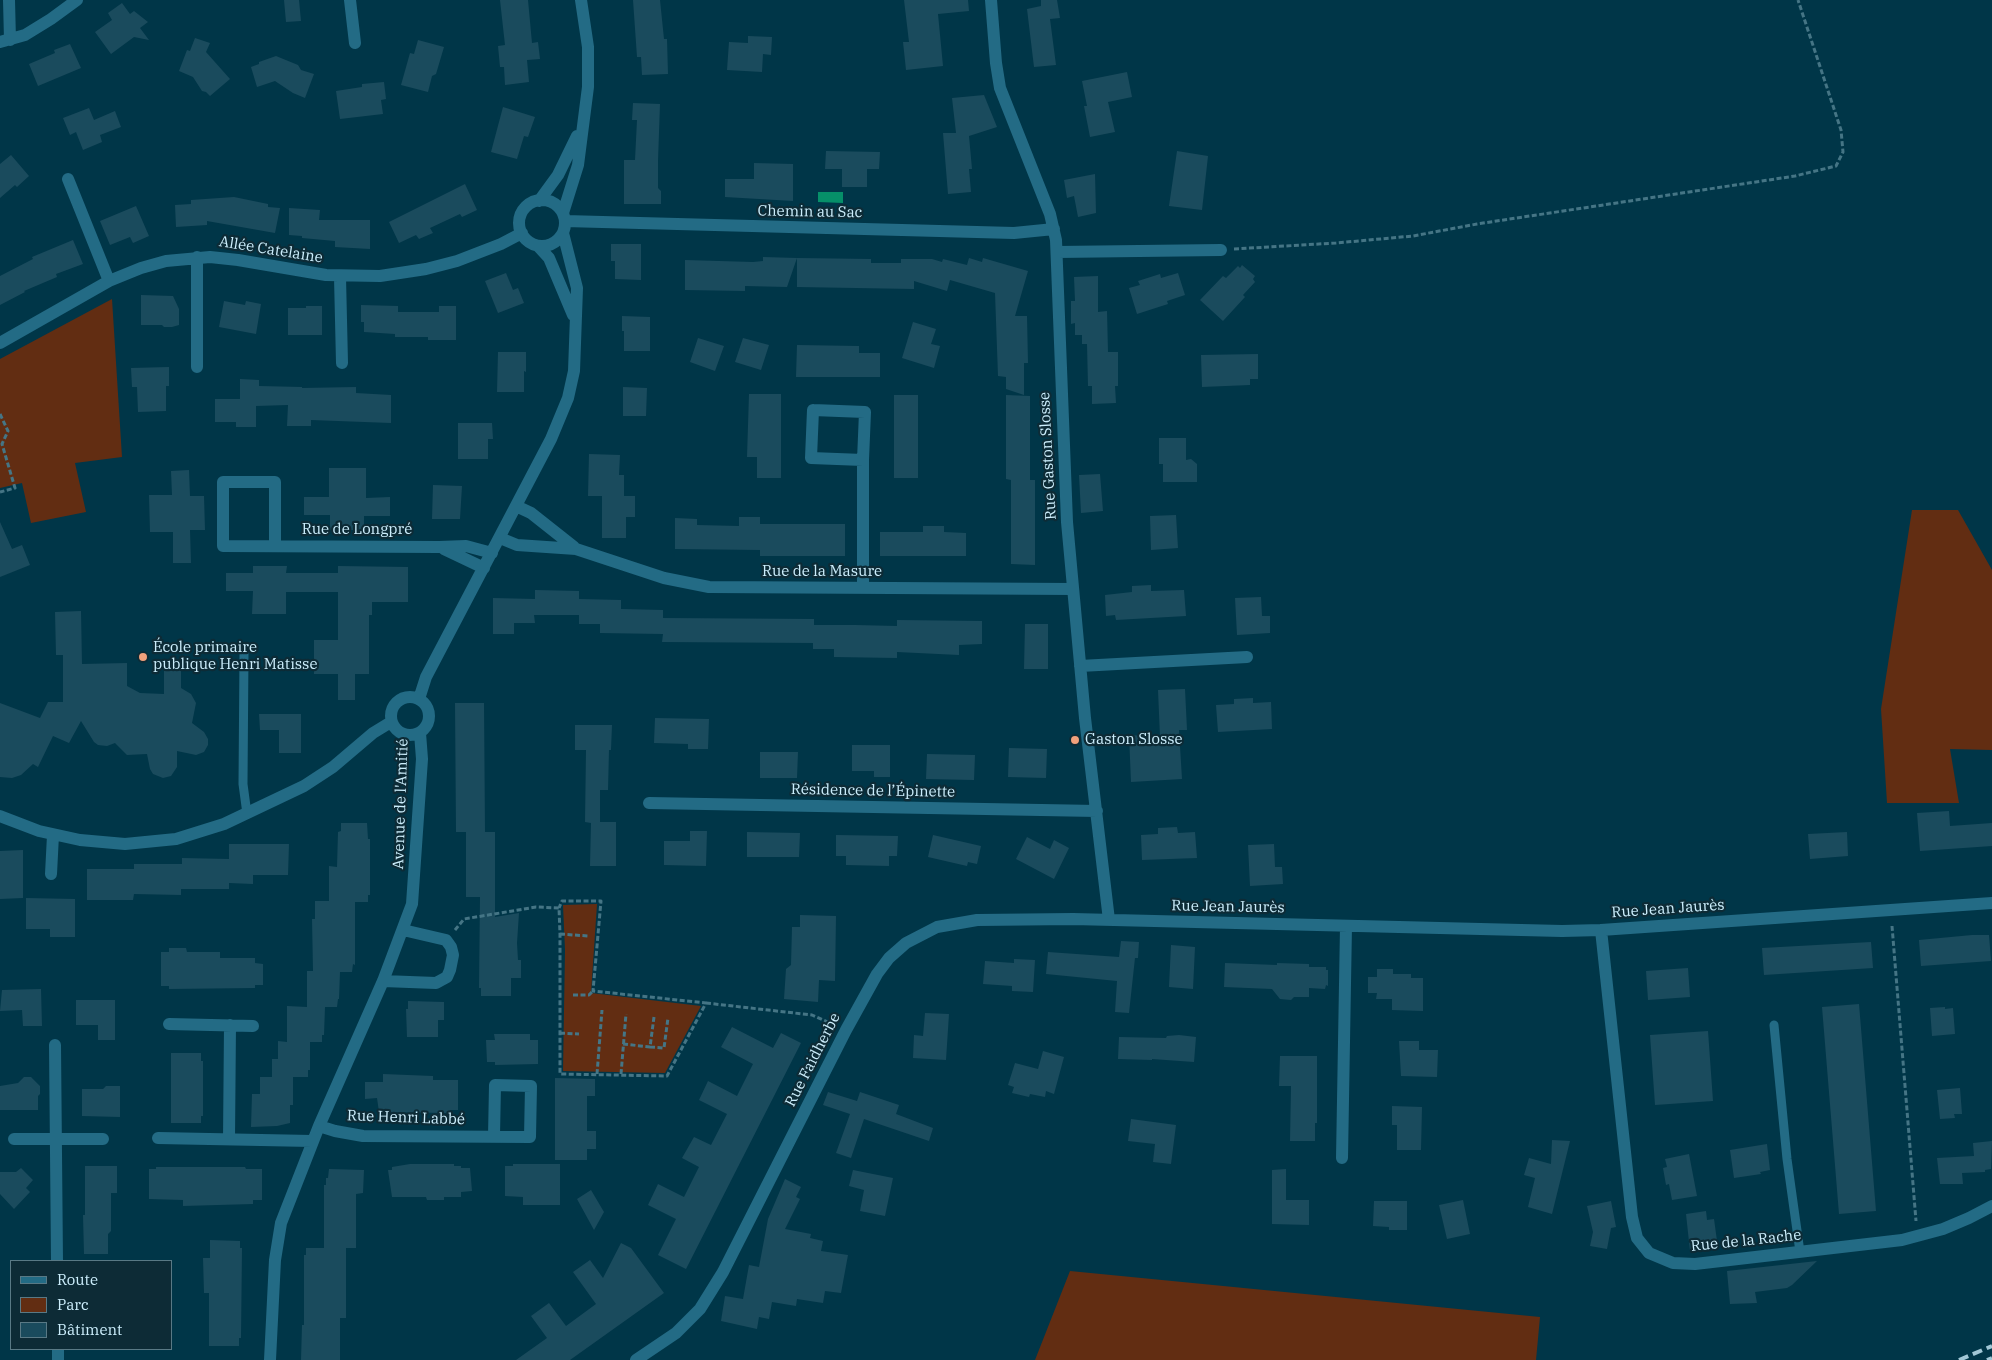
<!DOCTYPE html>
<html>
<head>
<meta charset="utf-8">
<style>
	body { margin:0 }
	#map { position:relative; width:1992px; height:1360px; overflow:hidden; background:#003648; font-family:"IBM Plex Serif",serif }
	canvas { display:block }
	.legend { position:absolute; left:10px; top:1260px; width:162px; height:90px; box-sizing:border-box; background:#0d2b36; border:1px solid #597985; margin:0; padding:6px 9px; list-style:none; font-size:15px; color:#cceefc }
	.legend li { display:flex; align-items:center; gap:10px; height:25px }
	.legend b { width:25px; border:1px solid #597985 }
</style>
</head>
<body>
<div id="map">
<canvas width="1992" height="1360"></canvas>
<ul class="legend">
<li><b style="height:6px;background:#236b85"></b>Route</li>
<li><b style="height:14px;background:#622d12"></b>Parc</li>
<li><b style="height:14px;background:#1a4b5d"></b>Bâtiment</li>
</ul>
</div>
<script>
const ctx = document.querySelector('canvas').getContext('2d');
ctx.lineJoin = 'round';
function fill(path, color) { ctx.fillStyle = color; ctx.fill(path, 'evenodd'); }
const shape = rows => new Path2D(rows.map(r => 'M' + r).join(''));
function strokePath(path, color, width, dash) { ctx.strokeStyle = color; ctx.lineWidth = width; ctx.lineCap = dash ? 'butt' : 'round'; ctx.setLineDash(dash || []); ctx.stroke(path); }
function write(font, color, halo, rows, align = 'center') {
  ctx.font = font + ' "IBM Plex Serif",serif'; ctx.lineWidth = 4.5; ctx.setLineDash([]); ctx.textBaseline = 'middle'; ctx.strokeStyle = halo; ctx.fillStyle = color; for (const [text, x, y, turn = 0] of rows) {
    ctx.save(); ctx.translate(x, y); ctx.rotate((+turn || 0) * Math.PI / 180); ctx.textAlign = isNaN(turn) ? turn : align; if (halo) ctx.strokeText(text, 0, 0); ctx.fillText(text, 0, 0); ctx.restore();
  }
}
const green = shape([
	[112,299,122,457,75,463,86,512,31,523,22,483,0,488,0,359],
	[1912,510,1958,510,1992,570,1992,750,1950,749,1959,803,1887,803,1881,709],
	[597,904,591,993,701,1006,665,1073,563,1071,565,950,563,905],
	[1070,1271,1540,1317,1536,1360,1035,1360]
]);
const water = shape([
	[818,192,843,192,843,203,818,202]
]);
const building = shape([
	[284,0,299,0,301,21,286,22],
	[500,0,528,0,532,43,538,42,540,59,527,60,529,82,505,85,504,67,500,67,498,46,505,45],
	[633,0,660,0,664,39,667,39,668,74,642,75,641,57,637,57],
	[904,0,968,0,969,11,938,14,943,66,906,70,903,42,909,42],
	[1041,0,1057,0,1060,18,1050,19,1056,65,1034,67,1027,9,1041,6],
	[122,3,130,14,134,11,148,22,140,28,149,40,134,37,111,54,95,32,112,20,108,13],
	[748,36,772,37,771,55,763,54,762,72,727,70,729,42,748,43],
	[195,38,210,43,206,52,230,79,210,96,206,92,202,91,193,77,179,71,187,50,190,51],
	[418,40,444,47,436,74,432,76,428,92,401,85,410,53,414,54],
	[70,44,81,68,38,86,29,64,55,53,54,50],
	[276,56,298,65,301,70,314,74,305,98,293,93,275,81,257,87,251,67,259,64,259,62],
	[1127,72,1132,97,1108,102,1115,132,1090,137,1084,106,1087,106,1082,81],
	[384,82,386,99,381,100,383,114,340,119,336,91,362,87,362,84],
	[984,95,997,127,969,136,972,169,969,169,971,192,948,194,943,133,956,133,952,98],
	[633,103,660,104,658,161,658,188,661,191,661,204,624,204,624,160,635,160,637,120,632,120],
	[503,107,535,117,528,137,524,136,517,159,491,152],
	[89,108,94,120,115,111,121,127,100,135,102,142,83,150,76,132,70,135,63,118],
	[826,151,880,152,879,169,867,169,867,187,842,187,842,169,825,169],
	[1177,151,1208,156,1202,210,1169,206],
	[11,155,29,176,17,187,15,185,0,198,0,164],
	[754,163,793,164,793,201,725,197,725,179,754,179],
	[1095,174,1096,213,1078,217,1074,196,1067,198,1064,180],
	[465,184,477,210,462,217,460,214,430,228,433,233,419,239,416,235,399,243,389,222],
	[234,197,268,204,268,207,280,208,275,233,207,221,207,225,176,227,175,205,191,204,191,200],
	[136,206,149,236,133,243,130,237,110,245,100,221],
	[289,208,320,210,319,220,370,220,370,249,335,247,335,241,302,238,302,236,289,235],
	[73,240,83,264,56,274,57,277,24,291,25,292,0,305,0,276,33,259,32,257],
	[611,244,641,244,641,280,615,279,615,261,611,261],
	[763,257,797,258,787,287,745,286,745,291,685,290,685,260,753,262,763,261],
	[797,258,871,259,871,263,901,263,901,259,932,259,942,262,943,259,967,265,969,258,982,262,983,258,1028,271,1015,316,1027,316,1028,363,1024,363,1024,395,1006,389,1006,377,998,376,995,293,950,280,947,291,914,281,914,289,797,287],
	[1242,265,1255,276,1253,279,1255,282,1243,295,1245,297,1223,321,1200,300,1223,276,1226,278,1238,266,1240,268],
	[506,273,513,290,518,288,524,303,498,313,485,281],
	[1178,273,1185,295,1167,301,1168,304,1137,314,1129,288,1140,285,1138,281,1160,274,1161,278],
	[1098,276,1098,312,1107,311,1108,352,1118,352,1118,386,1115,386,1116,403,1092,404,1092,386,1088,386,1087,344,1082,344,1082,335,1075,335,1075,323,1071,324,1071,301,1075,301,1074,277],
	[141,295,173,296,179,309,179,325,172,327,164,327,162,325,141,325],
	[224,301,245,305,246,301,261,304,256,334,219,327],
	[361,305,398,306,398,312,439,312,439,306,456,306,456,340,428,340,428,337,395,337,395,334,364,332,364,322,361,322],
	[306,306,322,306,322,335,288,335,288,308,306,308],
	[622,316,650,317,650,351,624,351,624,331,622,331],
	[913,322,936,329,931,344,940,346,934,368,902,358],
	[698,338,724,346,715,371,690,362],
	[743,338,769,345,761,370,735,362],
	[797,345,859,346,859,353,880,353,880,377,796,377],
	[498,352,526,352,526,372,524,371,524,392,497,392],
	[1258,354,1258,379,1250,379,1250,385,1202,387,1201,355],
	[169,367,169,386,166,386,166,411,138,412,137,387,132,387,131,368],
	[240,379,259,380,259,386,302,387,302,388,356,387,356,393,391,395,391,423,311,420,311,426,287,426,288,405,256,406,256,427,236,427,236,422,215,422,215,399,240,399],
	[623,387,647,388,646,416,623,416],
	[749,394,781,394,781,478,757,478,757,457,747,457],
	[894,395,918,395,918,478,894,478],
	[1006,395,1030,396,1030,480,1035,480,1035,565,1011,564,1011,480,1006,479],
	[458,423,492,423,493,439,488,439,488,459,458,459],
	[1159,438,1186,438,1186,460,1191,459,1197,464,1197,482,1163,482,1163,464,1159,464],
	[589,454,620,455,619,475,624,475,624,496,635,496,635,517,626,517,626,538,602,538,602,496,588,496],
	[329,468,366,468,366,498,390,497,390,516,364,516,364,530,330,530,330,515,304,515,304,497,329,497],
	[189,470,190,496,204,496,205,530,190,530,191,563,173,563,173,532,150,532,149,495,172,495,171,471],
	[1100,474,1103,511,1081,513,1079,475],
	[433,485,462,486,460,519,432,519],
	[1176,515,1178,548,1151,550,1150,516],
	[739,517,760,517,760,524,845,524,845,556,760,556,760,550,675,549,675,518,697,519,697,525,739,526],
	[0,522,12,549,22,545,30,565,0,577],
	[923,526,944,526,944,532,966,533,966,556,880,556,880,532,923,532],
	[253,566,287,566,286,573,338,573,338,566,408,567,408,602,372,602,372,615,369,615,369,674,355,674,355,700,338,700,338,674,314,674,314,640,338,640,338,592,286,592,286,614,252,614,253,591,226,591,226,573,253,573],
	[1151,585,1151,591,1184,590,1186,616,1116,620,1115,615,1106,616,1105,595,1132,592,1132,586],
	[535,590,579,591,579,599,621,600,621,609,663,610,663,618,814,619,814,625,855,625,897,626,897,620,982,621,982,644,959,645,959,655,897,652,897,658,834,657,834,649,813,649,813,643,662,642,663,634,600,633,600,624,579,624,579,615,534,615,535,623,514,623,514,634,493,634,493,598,535,599],
	[1261,597,1262,616,1270,616,1270,633,1237,635,1235,598],
	[81,611,82,664,127,663,127,686,140,693,164,694,164,670,181,669,181,688,191,694,196,703,192,723,204,732,208,739,208,745,204,752,196,755,177,751,177,767,171,776,163,778,153,774,150,769,147,754,127,755,115,743,107,746,98,745,94,742,81,721,69,743,53,736,38,767,33,764,21,775,12,778,0,777,0,703,40,718,48,702,63,702,63,655,56,655,55,612],
	[1025,624,1048,624,1048,669,1024,669],
	[1185,689,1187,730,1179,730,1182,779,1131,782,1129,735,1160,737,1158,690],
	[1253,698,1253,703,1271,702,1272,729,1218,732,1216,705,1234,704,1234,699],
	[455,703,484,703,485,832,495,832,495,917,519,913,517,943,518,960,521,960,521,978,511,978,511,996,481,996,481,988,479,988,480,897,466,897,466,832,456,832],
	[259,714,301,714,301,753,279,753,279,730,260,730],
	[655,718,709,719,708,749,688,749,688,744,654,743],
	[575,725,612,725,611,750,609,750,608,790,600,790,600,822,616,822,616,866,590,866,591,823,585,822,586,750,575,750],
	[852,745,890,745,890,777,874,777,874,771,852,771],
	[1009,748,1047,749,1046,778,1008,777],
	[760,752,798,752,797,778,760,778],
	[927,754,975,755,974,780,926,779],
	[1949,811,1950,826,1992,823,1992,846,1920,851,1917,813],
	[341,823,367,823,368,839,370,839,370,895,368,895,368,902,355,902,355,965,353,964,352,972,340,972,339,999,338,999,337,1007,325,1007,324,1035,322,1035,322,1042,310,1042,310,1070,308,1070,308,1077,293,1077,293,1105,290,1105,290,1123,277,1126,251,1127,252,1094,260,1094,260,1077,272,1077,272,1059,278,1059,278,1041,287,1042,287,1006,307,1007,307,971,313,971,312,919,315,919,315,901,329,901,329,866,337,867,338,832,341,831],
	[1177,827,1178,833,1195,832,1197,858,1142,860,1141,835,1158,834,1158,828],
	[690,831,707,831,706,866,664,865,664,841,690,841],
	[747,832,800,833,799,857,747,857],
	[1847,832,1848,856,1810,859,1808,834],
	[836,835,898,836,897,856,889,856,889,866,846,865,846,856,836,856],
	[933,835,981,846,977,864,968,862,967,866,928,857],
	[1027,837,1050,849,1054,840,1069,848,1054,879,1016,859],
	[229,844,289,844,288,875,253,875,253,884,229,883,229,889,181,889,181,895,134,894,133,900,87,900,87,869,134,869,134,864,182,864,182,858,229,859],
	[1274,844,1275,867,1282,867,1283,884,1250,886,1248,845],
	[23,850,23,898,0,899,0,851],
	[26,898,75,899,75,937,50,937,50,929,26,929],
	[800,915,836,916,835,981,819,980,818,1002,784,999,786,969,791,965,792,927,800,927],
	[1972,935,1989,935,1991,961,1921,966,1919,940],
	[1121,941,1139,942,1138,958,1135,958,1129,1013,1115,1012,1117,981,1046,974,1048,952,1119,957],
	[1871,942,1873,968,1764,975,1762,948],
	[1171,945,1195,947,1193,989,1169,987],
	[169,948,186,948,187,952,220,952,220,958,255,958,255,963,263,964,263,985,255,985,255,988,169,989,169,986,161,986,161,952,169,952],
	[1014,959,1035,960,1033,992,1012,991,1012,986,983,984,985,961,1014,963],
	[1225,963,1277,965,1277,963,1309,964,1309,967,1326,967,1326,970,1328,970,1328,986,1326,985,1325,989,1309,988,1309,997,1294,997,1291,1000,1280,999,1272,989,1224,987],
	[1688,968,1690,997,1648,1000,1646,971],
	[1377,969,1393,969,1393,974,1411,974,1411,978,1423,978,1423,1011,1392,1010,1392,999,1376,999,1377,993,1368,993,1368,977,1377,977],
	[41,989,42,1026,23,1026,22,1010,0,1011,2,990],
	[76,1000,115,1000,115,1040,98,1040,98,1025,76,1025],
	[408,1001,444,1002,444,1020,438,1020,438,1037,407,1037,406,1009,408,1009],
	[1859,1004,1876,1211,1839,1214,1822,1007],
	[1945,1007,1945,1009,1953,1008,1955,1034,1932,1036,1930,1008],
	[925,1013,949,1014,946,1060,913,1058,914,1035,923,1036],
	[732,1027,773,1048,781,1033,801,1043,686,1269,658,1255,676,1219,648,1205,658,1184,684,1197,699,1167,682,1158,694,1137,711,1145,727,1114,699,1100,708,1081,737,1096,753,1064,721,1047],
	[1708,1031,1713,1101,1655,1105,1650,1035],
	[494,1034,530,1034,530,1040,538,1040,538,1064,495,1065,495,1062,487,1062,486,1040,495,1040],
	[1179,1035,1196,1037,1194,1062,1152,1059,1152,1060,1118,1059,1119,1037,1166,1038,1167,1036],
	[1399,1041,1419,1041,1419,1050,1438,1050,1437,1077,1401,1076],
	[1043,1051,1064,1057,1054,1094,1046,1091,1045,1097,1030,1094,1029,1097,1012,1093,1014,1087,1008,1085,1015,1063,1038,1069],
	[171,1053,201,1053,201,1061,203,1061,203,1116,201,1116,201,1123,171,1123],
	[1280,1056,1317,1056,1317,1123,1315,1123,1315,1141,1290,1141,1291,1086,1279,1086],
	[383,1074,433,1076,433,1080,458,1080,458,1110,450,1110,450,1113,379,1112,377,1098,365,1099,365,1082,383,1082],
	[24,1077,31,1077,40,1086,40,1094,38,1096,38,1110,0,1110,0,1086,18,1083],
	[555,1078,595,1079,595,1096,587,1096,587,1131,596,1131,596,1149,587,1149,587,1160,555,1160],
	[106,1086,120,1086,120,1117,82,1116,82,1089,103,1089],
	[1960,1088,1962,1114,1954,1114,1955,1118,1940,1119,1937,1090],
	[828,1092,857,1101,860,1092,899,1105,896,1114,933,1128,929,1141,864,1119,851,1158,836,1153,850,1114,823,1105],
	[1392,1106,1422,1107,1421,1150,1397,1150,1397,1125,1392,1125],
	[1131,1119,1176,1125,1171,1164,1153,1162,1155,1144,1128,1141],
	[1552,1140,1570,1141,1552,1214,1528,1207,1535,1178,1524,1175,1529,1158,1551,1164],
	[1992,1141,1991,1169,1985,1170,1985,1172,1962,1173,1963,1184,1940,1184,1937,1158,1974,1156,1973,1143],
	[1767,1144,1770,1170,1760,1172,1761,1174,1734,1178,1730,1150],
	[1689,1154,1697,1196,1672,1200,1669,1184,1666,1185,1663,1168,1667,1167,1665,1159],
	[410,1164,454,1164,454,1166,461,1166,461,1168,470,1168,472,1191,461,1192,461,1197,444,1197,444,1200,427,1200,426,1197,392,1197,388,1170,392,1170,392,1167],
	[513,1164,560,1164,560,1205,523,1205,523,1197,505,1196,505,1166,513,1166],
	[85,1166,117,1166,117,1193,111,1193,111,1231,108,1234,108,1254,84,1254,83,1215,85,1215],
	[156,1167,245,1167,246,1169,262,1169,262,1200,253,1200,253,1204,183,1206,183,1200,149,1199,149,1169,156,1169],
	[21,1168,33,1180,26,1188,30,1192,14,1209,0,1194,0,1172,16,1172],
	[329,1169,364,1170,363,1193,356,1194,356,1248,346,1248,346,1318,340,1318,340,1360,301,1360,302,1325,304,1325,304,1255,306,1255,306,1248,324,1248,324,1185,326,1185,326,1178,328,1178],
	[1286,1169,1286,1200,1309,1200,1309,1225,1272,1224,1272,1170],
	[853,1170,893,1178,885,1216,860,1211,864,1190,849,1186],
	[785,1179,801,1187,796,1197,800,1199,785,1229,811,1234,810,1238,823,1241,821,1251,848,1255,841,1293,825,1291,823,1303,797,1299,796,1306,772,1302,769,1319,759,1317,757,1329,721,1321,725,1296,743,1299,749,1265,759,1267,768,1219],
	[591,1190,604,1212,594,1230,577,1199],
	[1463,1200,1470,1234,1447,1239,1439,1205],
	[1374,1201,1407,1201,1407,1230,1389,1230,1389,1227,1373,1226],
	[1611,1201,1616,1227,1611,1228,1607,1249,1590,1246,1593,1232,1587,1206],
	[1706,1211,1707,1220,1714,1219,1718,1248,1690,1251,1686,1214],
	[210,1240,240,1241,240,1248,242,1248,241,1338,239,1338,239,1346,209,1346,209,1293,204,1293,203,1258,210,1258],
	[621,1243,631,1248,664,1293,570,1360,516,1360,547,1338,531,1316,549,1303,566,1326,596,1304,573,1272,590,1260,603,1278],
	[1817,1261,1792,1285,1787,1288,1755,1292,1757,1303,1730,1304,1727,1271]
]);
const path = shape([
	[1234,249,1336,243,1413,236,1477,224,1795,176,1836,166,1843,152,1841,130,1798,0],
	[0,414,8,431,2,444,15,488,0,492],
	[1892,926,1916,1221],
	[455,930,464,919,536,907,559,908,560,934,560,1074,667,1076,706,1003,593,991,601,901,562,901,559,908],
	[560,934,588,936],
	[573,995,589,995,593,991],
	[706,1003,812,1015,832,1024],
	[560,1033,579,1034],
	[623,1044,650,1047,654,1017],
	[650,1047,664,1048,668,1018],
	[597,1074,602,1010],
	[621,1074,626,1014]
]);
const lane = shape([
	[244,653,243,784,247,814],
	[1774,1025,1787,1159,1800,1252]
]);
const street = shape([
	[9,0,10,40],
	[350,0,355,43],
	[991,0,996,63,1000,88,1050,214,1056,240,1067,522,1085,718,1109,920],
	[0,42,25,35,51,19,77,0],
	[68,179,109,281],
	'519 223a23 23 0 1 1 46 0a23 23 0 1 1-46 0Z',
	[539,201,558,175,577,136],
	[563,213,578,165,588,87,588,47,581,0],
	[565,221,1014,233,1054,229],
	[538,246,549,258,573,315],
	[1057,252,1221,250],
	[340,277,342,363],
	[0,343,109,281,141,268,166,261,210,257,238,260,326,275,380,276,426,269,457,261,501,244,522,233],
	[197,367,197,257],
	[813,410,865,412,863,460,811,458,813,410],
	[516,506,531,513,574,547],
	[500,538,517,545,576,549,664,578,709,587,1073,589],
	[275,546,275,482,223,482,223,546,439,547,466,546,492,553],
	[444,549,484,568],
	[863,588,863,460],
	[1080,666,1247,657],
	'391 716a19 19 0 1 1 38 0a19 19 0 1 1-38 0Z',
	[419,699,426,677,551,439,568,398,574,371,577,288,563,233],
	[649,803,1097,811],
	[0,816,39,831,80,840,125,844,176,839,224,824,304,786,333,767,373,733,391,722],
	[51,874,53,835],
	[1601,930,1632,1217,1637,1238,1649,1253,1673,1263,1695,1264,1902,1240,1943,1229,1969,1218,1992,1206],
	[383,981,436,983,447,977,450,970,453,955,451,947,446,940,403,930],
	[169,1024,253,1026],
	[55,1045,57,1261],
	[319,1126,335,1131,363,1136,530,1137,531,1086,495,1085,494,1136],
	[158,1138,312,1141],
	[14,1139,103,1139],
	[229,1139,230,1025],
	[1342,1158,1346,926],
	[58,1349,58,1360],
	[270,1360,275,1260,281,1223,319,1126,383,981,412,904,422,759,420,733],
	[636,1360,676,1333,700,1309,723,1272,846,1030,877,974,889,958,906,943,937,927,977,920,1073,919,1562,931,1601,930,1992,903]
]);
const rail = shape([
	[1959,1360,1992,1346],
	[1987,1360,1992,1358]
]);
const markers = [
	[143,657,5,"#f1a17c"],
	[1075,740,5,"#f1a17c"]
];
const streetNames = [
	["Chemin au Sac",810,212,1],
	["Allée Catelaine",271,250,9],
	["Rue Gaston Slosse",1048,456,-93],
	["Rue de Longpré",357,530],
	["Rue de la Masure",822,572],
	["Résidence de l’Épinette",873,791,1],
	["Avenue de l'Amitié",401,804,-88],
	["Rue Jean Jaurès",1228,907,1],
	["Rue Jean Jaurès",1668,909,-4],
	["Rue Faidherbe",813,1060,-63],
	["Rue Henri Labbé",406,1118,2],
	["Rue de la Rache",1746,1241,-6]
];
const poiNames = [
	["École primaire",153,648],
	["publique Henri Matisse",153,665],
	["Gaston Slosse",1085,740]
];
fill(green, '#622d12');
fill(water, '#068f69');
fill(building, '#1a4b5d');
strokePath(path, '#457585', 3, [5, 2.5]);
strokePath(lane, '#236b85', 9);
strokePath(street, '#236b85', 12);
strokePath(rail, '#a1c7d6', 4, [10, 5]);
for (const [x, y, r, color] of markers) { const dot = new Path2D(); dot.arc(x, y, r, 0, 2 * Math.PI); ctx.fillStyle = color; ctx.fill(dot); strokePath(dot, '#0d2b36', 2); }
write('15px', '#cceefc', '#0d2b36', streetNames);
write('15px', '#cceefc', '#0d2b36', poiNames, 'left');
</script>
</body>
</html>
